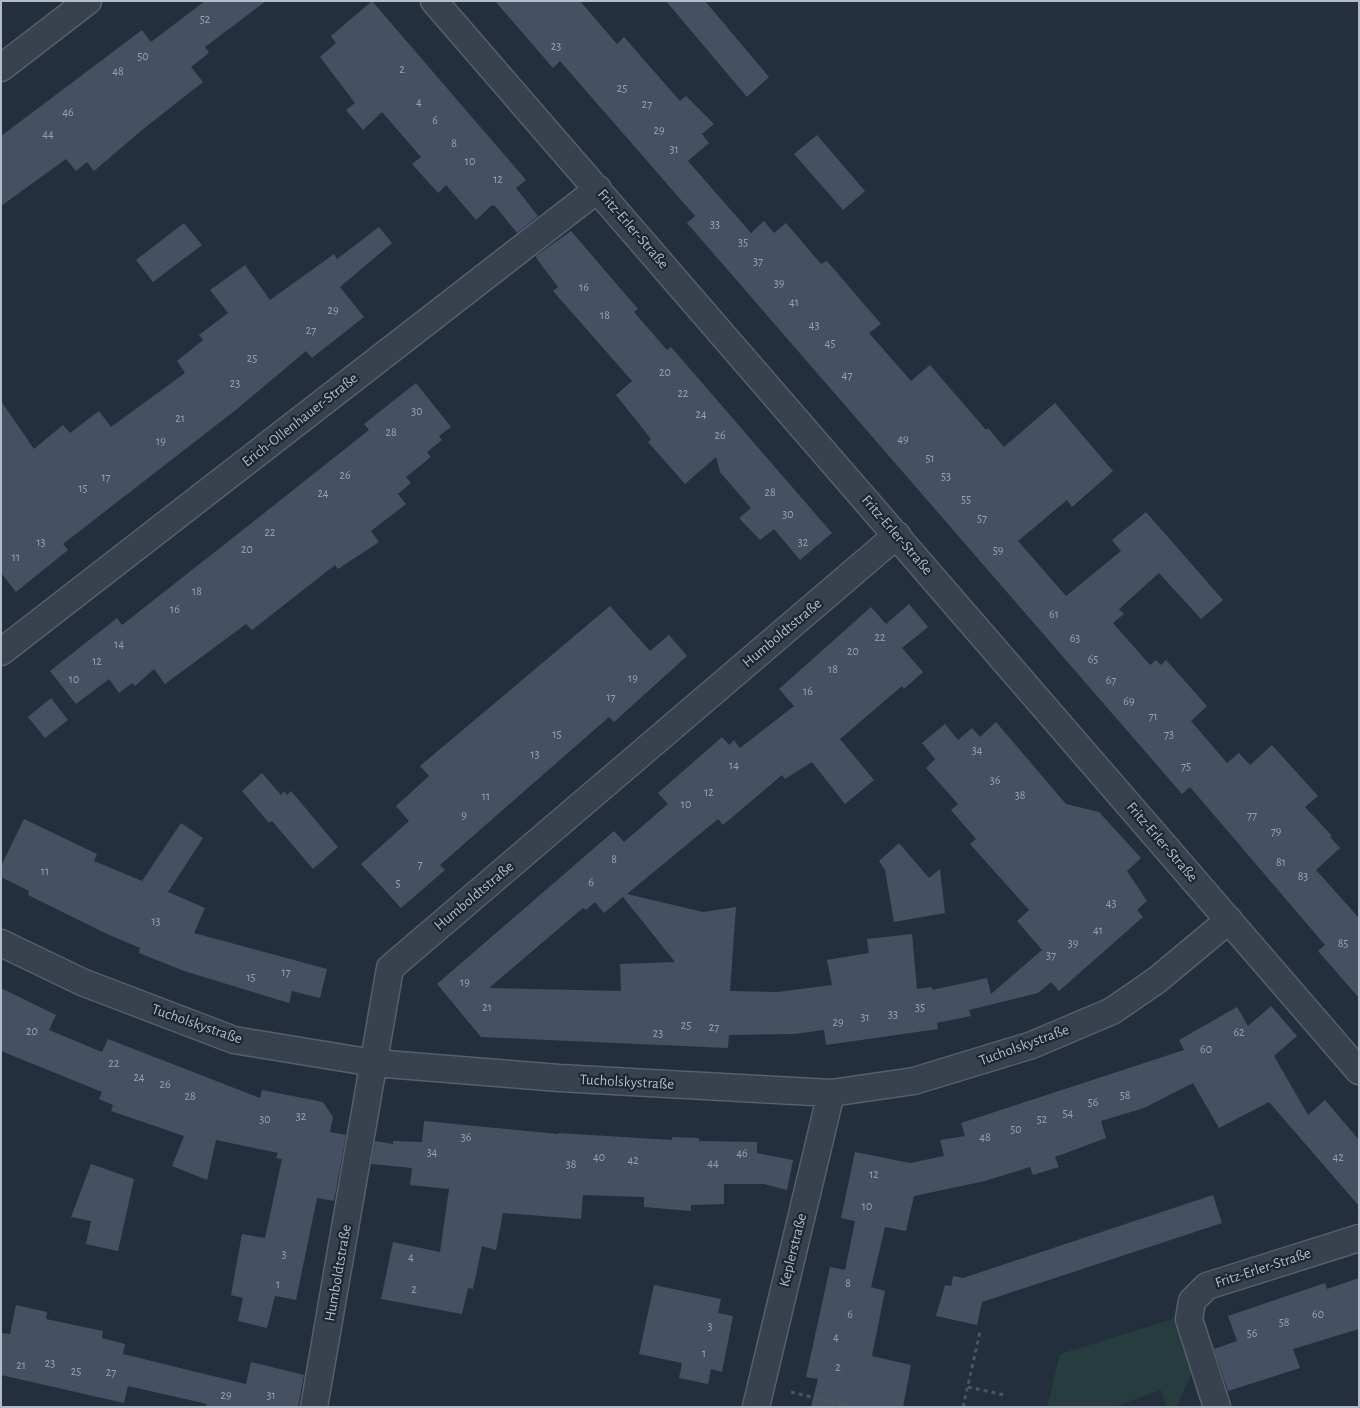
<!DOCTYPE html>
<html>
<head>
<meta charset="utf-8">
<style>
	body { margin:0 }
	#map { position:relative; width:1360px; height:1408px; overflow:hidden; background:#242f3e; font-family:"Alegreya Sans",sans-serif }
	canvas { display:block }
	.frame { position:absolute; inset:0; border:2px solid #b4bcc9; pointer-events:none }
</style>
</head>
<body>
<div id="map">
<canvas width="1360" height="1408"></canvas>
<div class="frame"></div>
</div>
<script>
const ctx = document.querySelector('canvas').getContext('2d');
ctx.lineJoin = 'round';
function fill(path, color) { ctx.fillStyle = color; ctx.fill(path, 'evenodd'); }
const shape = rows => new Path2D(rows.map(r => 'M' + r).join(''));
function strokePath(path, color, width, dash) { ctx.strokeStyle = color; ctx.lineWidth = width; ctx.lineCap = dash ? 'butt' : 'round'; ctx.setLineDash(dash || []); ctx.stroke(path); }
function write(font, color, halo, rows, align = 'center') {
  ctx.font = font + ' "Alegreya Sans",sans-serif'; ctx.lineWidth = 4.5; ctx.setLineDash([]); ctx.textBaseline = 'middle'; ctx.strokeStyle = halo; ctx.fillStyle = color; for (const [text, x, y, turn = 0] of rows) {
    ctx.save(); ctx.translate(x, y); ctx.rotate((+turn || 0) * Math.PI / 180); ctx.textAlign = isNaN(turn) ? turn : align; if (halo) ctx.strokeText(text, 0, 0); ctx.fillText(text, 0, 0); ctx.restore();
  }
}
const green = shape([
	[1176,1318,1193,1371,1176,1407,1166,1407,1161,1390,1113,1407,1047,1407,1060,1354]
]);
const building = shape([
	[205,1,266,1,205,47,209,53,191,67,203,82,142,130,94,171,87,162,76,171,66,159,1,206,1,136,142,30,151,42],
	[372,1,526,180,516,188,538,216,517,233,496,207,492,205,476,220,446,185,438,193,412,164,421,157,382,112,363,130,346,110,355,103,320,57,336,43,331,36],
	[495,1,580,1,617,44,624,37,680,101,686,96,714,124,702,134,709,143,688,161,751,233,764,221,774,233,786,223,821,264,827,261,881,324,869,333,911,381,930,365,986,430,988,428,1004,447,1055,403,1113,471,1072,507,1067,500,1018,541,1066,596,1121,551,1112,540,1146,512,1223,600,1201,619,1159,573,1119,609,1124,614,1113,623,1150,665,1156,660,1161,665,1166,660,1207,706,1191,721,1227,763,1239,753,1250,765,1272,745,1318,796,1305,807,1332,836,1330,837,1340,848,1316,870,1359,918,1359,998,1318,951,1325,945,1190,787,1182,794,687,223,695,216,560,61,553,68],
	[666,1,705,1,769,77,747,97],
	[817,135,865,191,843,210,794,154],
	[184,223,202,245,153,282,136,260],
	[379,227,392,243,340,287,364,317,312,358,306,351,237,409,63,544,68,550,16,592,1,573,1,401,34,449,63,425,70,433,99,411,111,427,185,373,177,361,203,340,199,335,228,313,210,290,245,265,270,300,334,254,337,259],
	[571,231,638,309,634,312,667,350,671,347,832,533,800,560,774,529,760,540,739,518,751,508,720,472,716,457,685,484,648,442,651,439,616,395,632,381,553,291,558,287,537,259,536,256],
	[416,383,451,427,439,436,442,440,427,452,431,457,406,477,411,483,398,494,406,504,371,531,379,542,338,569,335,565,252,630,246,624,165,684,154,669,135,686,132,683,119,693,109,679,76,704,50,671,117,618,122,625,225,544,369,430,364,424],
	[909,604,928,627,902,648,923,672,904,689,902,686,840,739,874,780,845,804,812,762,785,779,782,775,723,825,718,819,627,894,703,912,736,907,730,991,777,992,832,985,827,960,869,953,867,939,912,934,917,989,932,987,932,990,987,978,991,994,1042,950,1017,921,1029,910,970,844,976,839,951,810,958,804,926,768,935,759,922,743,945,724,958,740,972,728,980,737,996,722,1066,804,1099,812,1141,858,1127,871,1147,901,1137,910,1143,917,1059,991,1051,982,1038,993,969,1010,971,1016,937,1023,938,1029,826,1045,824,1030,794,1034,729,1035,728,1048,481,1037,437,984,614,831,624,842,668,804,658,793,722,737,729,745,734,740,740,748,794,706,779,689,871,607,886,624],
	[623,897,675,962,620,964,621,991,489,988,583,908,586,910,595,902,604,913],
	[610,606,650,651,669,635,687,656,614,722,609,717,489,822,440,865,445,870,401,908,361,864,409,821,396,806,429,776,420,766],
	[51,698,68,720,45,738,28,717],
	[262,773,281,795,284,791,287,795,291,791,338,847,313,869,272,821,269,823,242,791],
	[24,819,97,854,94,861,142,881,181,823,203,838,168,892,205,908,194,933,327,969,320,998,292,991,289,1003,184,971,139,953,140,948,107,934,28,895,29,891,1,877,1,866],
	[899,843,929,878,940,869,945,913,894,922,885,870,879,861],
	[1,988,56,1015,49,1030,102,1052,108,1039,260,1098,262,1090,323,1102,333,1117,330,1132,346,1135,334,1201,317,1198,296,1300,275,1296,267,1328,238,1321,243,1298,231,1295,242,1234,265,1238,282,1159,276,1158,278,1153,216,1140,207,1180,172,1166,184,1136,111,1111,113,1105,99,1099,102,1092,1,1051],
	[1271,1006,1297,1036,1274,1056,1308,1115,1325,1100,1359,1140,1359,1206,1269,1102,1219,1128,1193,1083,1144,1108,1101,1121,1106,1138,1055,1157,1059,1167,1033,1175,1030,1167,985,1181,914,1196,906,1231,885,1227,871,1287,885,1291,872,1356,911,1365,903,1407,811,1407,818,1379,806,1377,830,1267,845,1270,855,1221,841,1218,855,1152,910,1163,944,1156,940,1140,965,1136,961,1123,1184,1050,1179,1040,1237,1007,1248,1026],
	[424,1121,558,1134,558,1133,672,1140,672,1137,699,1138,699,1141,757,1142,757,1153,793,1160,787,1190,764,1184,724,1184,724,1204,691,1205,691,1211,644,1207,644,1197,583,1195,581,1219,503,1213,496,1250,482,1246,473,1289,468,1288,462,1314,381,1299,393,1242,440,1252,449,1189,410,1185,412,1168,371,1164,375,1141,393,1144,393,1141,422,1142],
	[91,1164,134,1179,118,1251,86,1244,91,1221,71,1217],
	[1213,1195,1222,1223,982,1302,977,1325,936,1316,945,1285,951,1286,953,1276,963,1278],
	[1359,1278,1359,1329,1293,1349,1300,1368,1228,1391,1214,1349,1237,1341,1228,1316,1325,1283,1327,1289],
	[654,1285,721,1299,718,1313,733,1316,722,1372,711,1369,708,1384,679,1378,682,1363,639,1354],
	[16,1305,47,1312,46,1319,103,1331,102,1338,125,1344,123,1354,188,1370,246,1384,251,1362,304,1375,298,1407,206,1407,207,1404,128,1386,124,1403,1,1375,1,1333,10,1334]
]);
const path = shape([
	[968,1387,1004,1395],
	[791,1392,853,1407],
	[963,1407,980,1332]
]);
const street = shape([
	[434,1,1359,1071],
	[1,68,88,1],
	[1,652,598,189],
	[1,943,82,982,234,1040,374,1063,559,1078,831,1093,914,1081,1032,1045,1112,1011,1157,980,1229,920],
	[314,1407,390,968,897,535],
	[756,1407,831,1093],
	[1217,1407,1189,1319,1192,1301,1207,1286,1359,1238]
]);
const numberNames = [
	["52",205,19],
	["23",556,46],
	["50",143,56],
	["2",402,69],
	["48",118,71],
	["25",622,88],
	["4",419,102],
	["27",647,104],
	["46",68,112],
	["6",435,120],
	["29",659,130],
	["44",48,134],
	["8",454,143],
	["31",674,149],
	["10",470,161],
	["12",498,179],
	["33",715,224],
	["35",743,242],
	["37",758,261],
	["39",779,283],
	["16",584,287],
	["41",794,302],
	["29",333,310],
	["18",605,315],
	["43",814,325],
	["27",311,330],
	["45",830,343],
	["25",252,358],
	["20",665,372],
	["47",847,375],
	["23",235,383],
	["22",683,393],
	["30",417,411],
	["24",701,414],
	["21",180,418],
	["28",391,432],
	["26",720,435],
	["49",903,439],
	["19",161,441],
	["51",930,458],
	["26",345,475],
	["53",946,476],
	["17",106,477],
	["15",83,488],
	["28",770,492],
	["24",323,493],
	["55",966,499],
	["30",788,514],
	["57",982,518],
	["22",270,532],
	["13",41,542],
	["32",803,542],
	["20",247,549],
	["59",998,550],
	["11",16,557],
	["18",197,591],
	["16",175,609],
	["61",1054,614],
	["22",880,637],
	["63",1075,638],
	["14",119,644],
	["20",853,651],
	["65",1093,659],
	["12",97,661],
	["18",833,669],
	["19",633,678],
	["10",74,679],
	["67",1111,680],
	["16",808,691],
	["17",611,697],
	["69",1129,701],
	["71",1153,716],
	["15",557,734],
	["73",1169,734],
	["34",977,750],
	["13",535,754],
	["14",734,765],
	["75",1186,766],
	["36",995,780],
	["12",709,792],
	["38",1020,795],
	["11",486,796],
	["10",686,804],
	["9",464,815],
	["77",1252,815],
	["79",1276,831],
	["8",614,859],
	["81",1281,862],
	["7",420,864],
	["11",45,871],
	["83",1303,876],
	["6",591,882],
	["5",398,883],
	["43",1111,903],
	["13",156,921],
	["41",1098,930],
	["39",1073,943],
	["85",1343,943],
	["37",1051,955],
	["17",286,972],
	["15",251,977],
	["19",465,982],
	["21",487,1007],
	["35",920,1007],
	["33",893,1014],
	["31",865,1017],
	["29",838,1022],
	["25",686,1025],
	["27",714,1027],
	["20",32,1031],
	["62",1239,1032],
	["23",658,1033],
	["60",1206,1049],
	["22",114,1063],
	["24",139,1077],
	["26",165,1084],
	["58",1125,1095],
	["28",190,1096],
	["56",1093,1102],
	["54",1068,1113],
	["32",301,1116],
	["30",265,1119],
	["52",1042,1119],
	["50",1016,1129],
	["36",466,1137],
	["48",985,1137],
	["34",432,1152],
	["46",742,1153],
	["40",599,1157],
	["42",1338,1157],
	["42",633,1160],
	["44",713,1163],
	["38",571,1164],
	["12",874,1174],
	["10",867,1206],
	["3",284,1254],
	["4",411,1257],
	["8",848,1283],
	["1",278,1284],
	["2",414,1289],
	["6",850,1314],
	["60",1318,1314],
	["58",1284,1322],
	["3",710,1326],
	["56",1252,1333],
	["4",836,1337],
	["1",704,1353],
	["23",50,1363],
	["21",21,1365],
	["2",838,1367],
	["25",76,1371],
	["27",111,1372],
	["29",226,1395],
	["31",271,1395]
];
const streetNames = [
	["Fritz-Erler-Straße",633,229,49],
	["Erich-Ollenhauer-Straße",300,420,-38],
	["Fritz-Erler-Straße",897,535,49],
	["Humboldtstraße",782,633,-40],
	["Fritz-Erler-Straße",1162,842,49],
	["Humboldtstraße",474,896,-40],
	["Tucholskystraße",197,1024,19],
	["Tucholskystraße",1024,1045,-20],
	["Tucholskystraße",627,1082,3],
	["Keplerstraße",793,1250,-76],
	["Fritz-Erler-Straße",1263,1268,-18],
	["Humboldtstraße",338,1273,-80]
];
fill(green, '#263c3f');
fill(building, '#455162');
strokePath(street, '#565f6c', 29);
strokePath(path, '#44595c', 3, [4, 4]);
strokePath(street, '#38414e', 26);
write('12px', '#98a1af', null, numberNames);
write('15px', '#b4bcc9', '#1d2633', streetNames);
</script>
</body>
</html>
